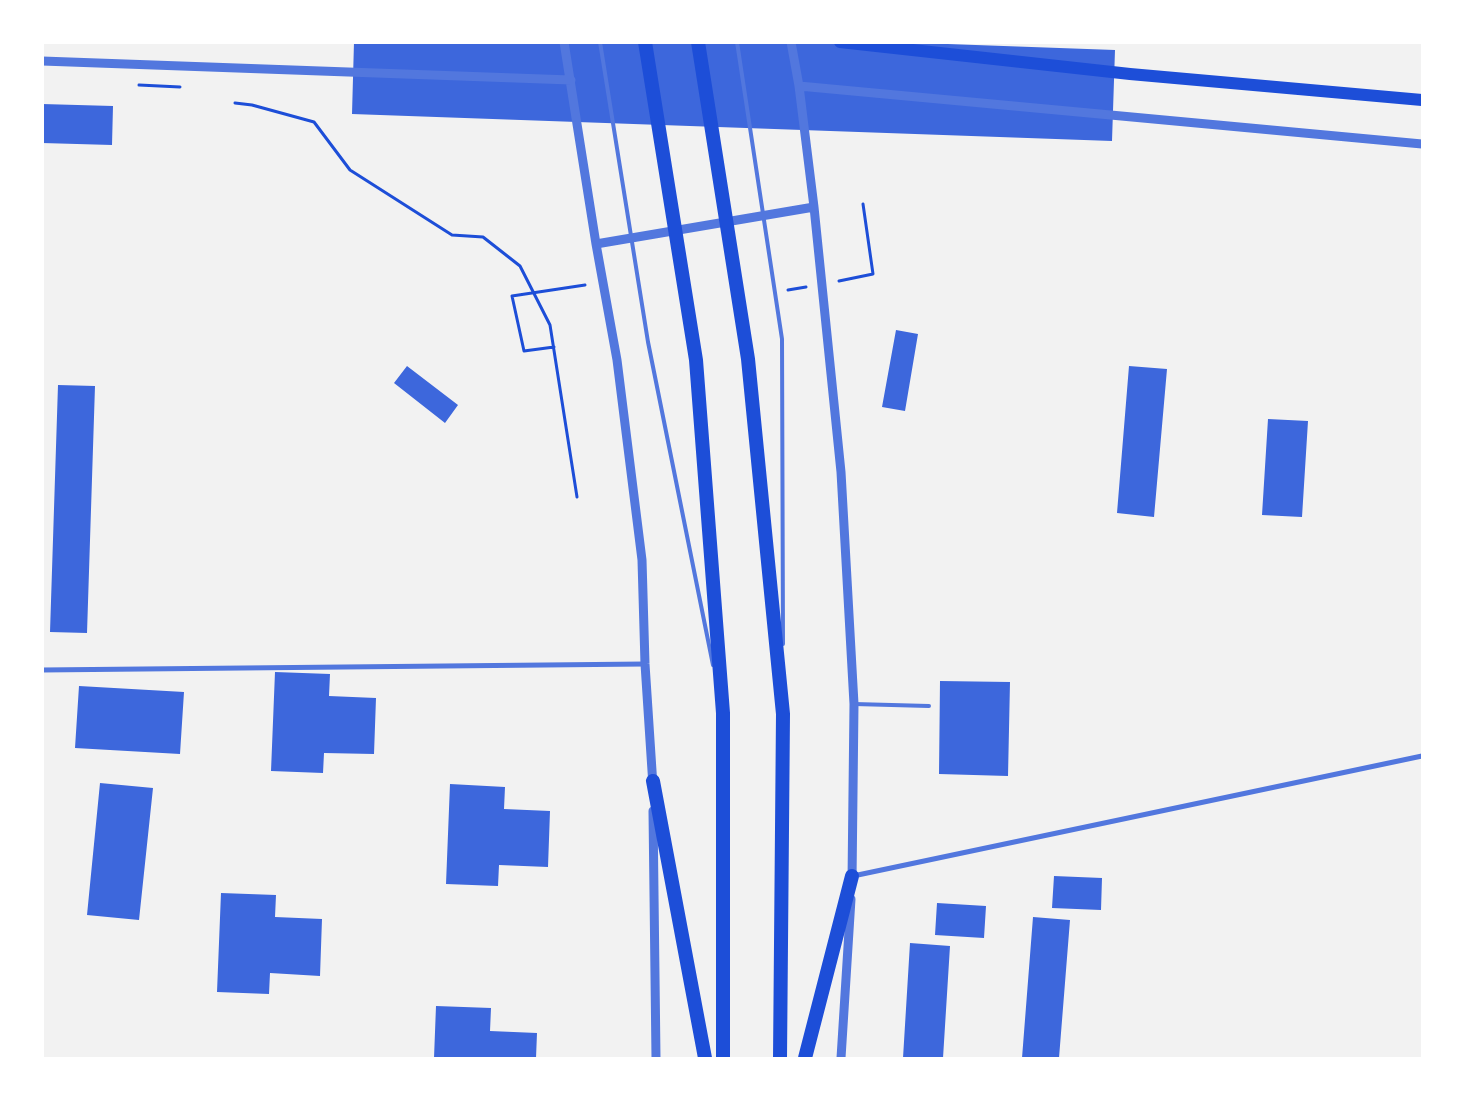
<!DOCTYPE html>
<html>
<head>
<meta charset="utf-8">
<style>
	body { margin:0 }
	#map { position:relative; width:1465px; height:1101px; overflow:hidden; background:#f2f2f2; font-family:"Source Sans 3",sans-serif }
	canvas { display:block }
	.frame { position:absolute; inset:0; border:44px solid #fff; pointer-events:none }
</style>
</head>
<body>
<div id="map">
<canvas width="1465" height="1101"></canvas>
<div class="frame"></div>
</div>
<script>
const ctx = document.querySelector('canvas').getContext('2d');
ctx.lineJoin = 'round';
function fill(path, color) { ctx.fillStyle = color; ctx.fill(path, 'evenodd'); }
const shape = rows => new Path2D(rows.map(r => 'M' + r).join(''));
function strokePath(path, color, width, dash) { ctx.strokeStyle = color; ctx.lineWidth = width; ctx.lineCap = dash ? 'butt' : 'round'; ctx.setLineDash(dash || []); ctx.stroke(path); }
const building = shape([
	[354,42,892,42,1115,50,1112,141,352,114],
	[42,104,113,106,112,145,42,143],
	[896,330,918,334,905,411,882,407],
	[407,366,458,405,445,423,394,383],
	[1129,366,1167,369,1154,517,1117,513],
	[58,385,95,386,87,633,50,632],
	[1268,419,1308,421,1302,517,1262,515],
	[275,672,330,674,329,696,376,698,374,754,324,753,323,773,271,771],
	[940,681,1010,682,1008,776,939,774],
	[79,686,184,692,180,754,75,748],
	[100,783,153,788,139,920,87,915],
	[450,784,505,787,504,809,550,811,548,867,499,865,498,886,446,884],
	[1054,876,1102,878,1101,910,1052,908],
	[221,893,276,895,275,917,322,919,320,976,270,973,269,994,217,992],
	[937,903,986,906,984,938,935,935],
	[1033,917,1070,920,1059,1058,1022,1058],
	[910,943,950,946,943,1058,903,1058],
	[436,1006,491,1008,490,1031,537,1033,536,1058,434,1058]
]);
const path = shape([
	[139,85,180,87],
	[235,103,252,105,314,122,350,170,452,235,483,237,520,266,550,325,577,497],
	[839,281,873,274,863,204],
	[788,290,806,287],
	[554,347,524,351,512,296,585,285]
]);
const service = shape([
	[600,42,648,342,713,665],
	[737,42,782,339,783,644],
	[854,704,929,706]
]);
const minor = shape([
	[42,670,645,664],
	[853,876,1422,756]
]);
const tertiary = shape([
	[564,42,596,244,617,360,642,560,645,664,653,786],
	[791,42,799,86,814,207,841,472,854,704,852,881],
	[42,61,571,80],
	[799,86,1422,144],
	[596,244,814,207],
	[653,811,656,1058],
	[841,1058,851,899]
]);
const primary = shape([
	[840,42,1130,74,1422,100]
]);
const trunk = shape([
	[645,42,696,360,723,713,723,1058],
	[698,42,748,359,783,714,780,1058],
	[653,781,705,1058],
	[805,1058,852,876]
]);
fill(building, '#3d67dc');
strokePath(path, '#1d4ed8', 3);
strokePath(service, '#5277de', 4);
strokePath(minor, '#5277de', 5);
strokePath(tertiary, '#5277de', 9);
strokePath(primary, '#1d4ed8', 12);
strokePath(trunk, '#1d4ed8', 14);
</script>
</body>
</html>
